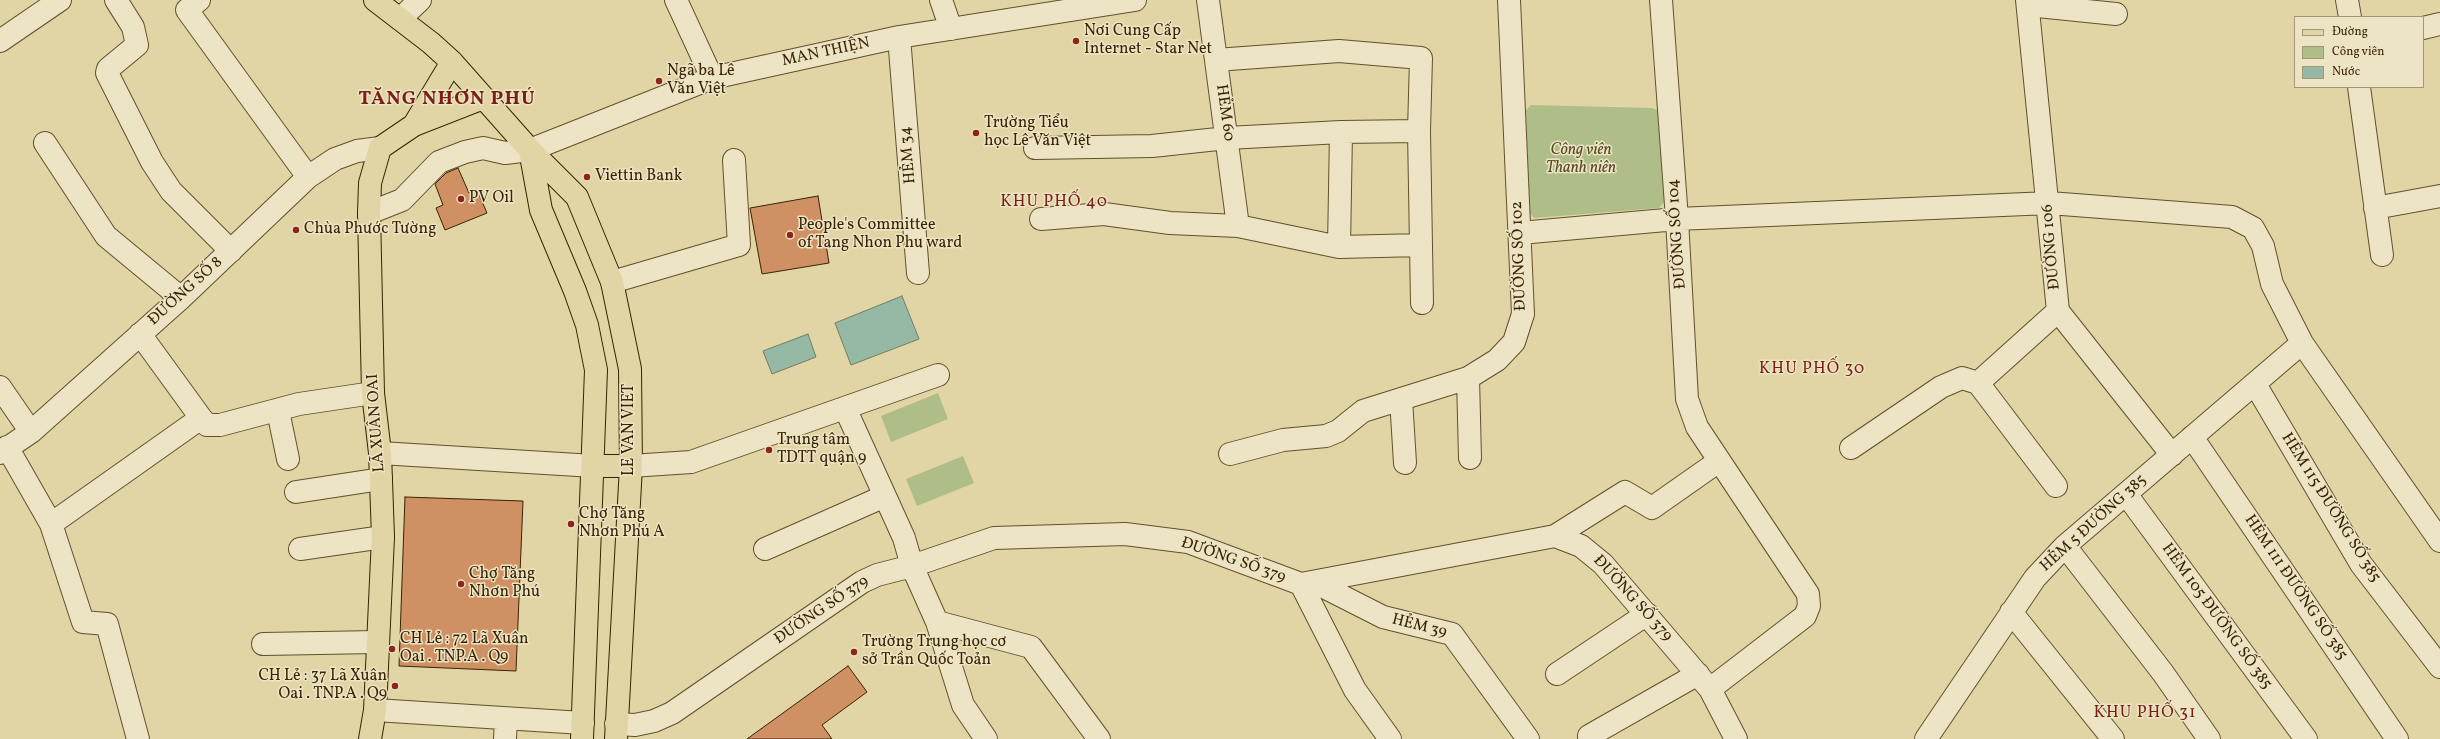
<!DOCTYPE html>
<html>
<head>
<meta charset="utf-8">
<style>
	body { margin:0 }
	#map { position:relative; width:2440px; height:739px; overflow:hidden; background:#e2d5a5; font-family:Vollkorn,serif }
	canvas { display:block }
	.legend { position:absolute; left:2294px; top:16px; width:130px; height:72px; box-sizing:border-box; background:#ece4c4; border:1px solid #a49776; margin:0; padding:5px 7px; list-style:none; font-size:12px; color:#382302 }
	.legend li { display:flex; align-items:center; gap:8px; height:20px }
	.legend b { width:20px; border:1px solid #a49776 }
</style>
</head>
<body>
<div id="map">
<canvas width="2440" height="739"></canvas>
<ul class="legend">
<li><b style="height:5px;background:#e2d5a5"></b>Đường</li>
<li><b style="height:11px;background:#afbe89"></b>Công viên</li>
<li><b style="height:11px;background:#95b9a4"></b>Nước</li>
</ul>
</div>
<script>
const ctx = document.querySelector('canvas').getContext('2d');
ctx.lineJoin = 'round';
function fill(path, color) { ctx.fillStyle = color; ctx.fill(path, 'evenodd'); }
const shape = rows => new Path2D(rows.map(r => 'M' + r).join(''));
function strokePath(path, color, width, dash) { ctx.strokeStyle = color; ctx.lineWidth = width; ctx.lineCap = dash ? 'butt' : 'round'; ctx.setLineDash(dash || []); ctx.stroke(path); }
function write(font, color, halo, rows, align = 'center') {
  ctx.font = font + ' Vollkorn,serif'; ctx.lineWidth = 3; ctx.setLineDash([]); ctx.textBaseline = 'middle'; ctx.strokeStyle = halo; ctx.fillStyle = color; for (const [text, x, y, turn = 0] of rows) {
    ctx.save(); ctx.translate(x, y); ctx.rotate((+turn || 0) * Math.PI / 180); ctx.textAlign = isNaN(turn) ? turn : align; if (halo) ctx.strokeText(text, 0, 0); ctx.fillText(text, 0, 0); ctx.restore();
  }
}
const green = shape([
	[1531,105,1652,108,1660,111,1667,199,1659,208,1534,218,1529,212,1526,110],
	[938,393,948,419,891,442,881,416],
	[963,456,974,483,917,506,906,479]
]);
const water = shape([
	[902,296,919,339,851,365,835,323,902,296],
	[808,334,816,357,772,374,763,351,808,334]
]);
const building = shape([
	[458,168,469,193,477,190,487,213,445,230,436,208,443,205,435,184,446,173,458,168],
	[818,196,829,263,762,274,750,208,818,196],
	[405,497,523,501,516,671,399,666,405,497],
	[848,666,867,692,822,725,832,739,747,739,848,666]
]);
const minor = shape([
	[116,0,133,27,137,45,108,69,107,73,152,162,171,191,231,251],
	[199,0,187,10,308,177],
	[676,0,712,78],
	[941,0,951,29],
	[1208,0,1238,226],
	[1661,0,1677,219,1687,399,1697,427,1808,594,1809,606,1805,616,1710,689],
	[2027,0,2058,311,2172,455],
	[2347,0,2350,17],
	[2028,5,2116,14],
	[400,19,420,0],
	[2423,28,2440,24],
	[899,37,918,273],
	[0,41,60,0],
	[1216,60,1339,51,1421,58,1419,131,1422,303],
	[2359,87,2382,255],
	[45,143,106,236,181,298],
	[1035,148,1152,146,1227,138,1341,132,1419,131],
	[2375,208,2440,196],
	[369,213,402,200,439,162,465,152,483,148,505,153,530,150,712,78,899,37,1135,0],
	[1041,219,1104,214,1170,223,1238,226,1339,247,1421,245],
	[1520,233,1677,219,2049,203,2232,217,2253,228,2263,246,2272,284,2302,343,2440,541],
	[1339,247,1341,132],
	[612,282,739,245,734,160],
	[140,334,201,418],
	[1468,378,1470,458],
	[1978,383,2058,311],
	[2255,384,2361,564,2440,667],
	[0,387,31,432],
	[1401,399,1405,463],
	[845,408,904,538,912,566,937,622,963,705,986,739],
	[278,411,288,459],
	[2192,437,2397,739],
	[7,447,51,524,83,622,107,624,138,739],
	[1851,448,1941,387,1962,378,1978,383,2056,486],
	[0,453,31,432,181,298,308,177,335,159,357,151,380,148],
	[380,453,594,466],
	[1230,454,1283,440,1326,436,1338,431,1363,411,1468,378,1497,360,1514,342,1523,314,1509,0],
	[631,466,691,462,938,375],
	[296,492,381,479],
	[2126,494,2306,739],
	[51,524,201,418,207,425,220,425,299,404,373,393],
	[1555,536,1625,492,1652,508,1719,461],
	[2065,546,2163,673,2209,739],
	[300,549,383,537],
	[765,549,885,496],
	[1314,582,1383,617,1452,634,1528,739],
	[1301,584,1355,690,1390,739],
	[2011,612,2113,739],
	[937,622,1031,647,1099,739],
	[263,644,377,642],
	[1557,674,1647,614],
	[375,710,583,723],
	[616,724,635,725,654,721,672,713,862,582,877,575,912,566,994,538,1125,534,1188,542,1301,584,1555,536,1581,546,1603,564,1710,689,1736,739],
	[505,739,506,719],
	[1591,739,1589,736,1698,674],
	[1926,739,2035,578,2065,546,2302,343]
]);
const major = shape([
	[375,0,431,43,452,62,530,150,577,197,612,282,630,369,631,466,616,739],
	[414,125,452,62],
	[530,150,541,210,575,291,587,325,596,370,582,739],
	[594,466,631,466],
	[370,739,375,710,383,537,380,453,373,393,369,213,370,183,380,148,414,125,483,98]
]);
const markers = [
	[1076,41,4,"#8f2418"],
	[659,81,4,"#8f2418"],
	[976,133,4,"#8f2418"],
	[587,177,4,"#8f2418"],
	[461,199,4,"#8f2418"],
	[296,230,4,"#8f2418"],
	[790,235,4,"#8f2418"],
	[769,450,4,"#8f2418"],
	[571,524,4,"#8f2418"],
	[461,584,4,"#8f2418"],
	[392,649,4,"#8f2418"],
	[854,652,4,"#8f2418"],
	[395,686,4,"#8f2418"]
];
const poiNames = [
	["Nơi Cung Cấp",1084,32],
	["Internet - Star Net",1084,50],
	["Ngã ba Lê",667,72],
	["Văn Việt",667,90],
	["Trường Tiểu",984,124],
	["học Lê Văn Việt",984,142],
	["Viettin Bank",595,177],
	["PV Oil",469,199],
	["People's Committee",798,226],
	["of Tang Nhon Phu ward",798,244],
	["Chùa Phước Tường",304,230],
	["Trung tâm",777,441],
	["TDTT quận 9",777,459],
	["Chợ Tăng",579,515],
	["Nhơn Phú A",579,533],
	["Chợ Tăng",469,575],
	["Nhơn Phú",469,593],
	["CH Lẻ : 72 Lã Xuân",400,640],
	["Oai . TNP.A . Q9",400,658],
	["Trường Trung học cơ",862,643],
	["sở Trần Quốc Toản",862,661],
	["CH Lẻ : 37 Lã Xuân",387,677,"right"],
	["Oai . TNP.A . Q9",387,695,"right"]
];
const streetNames = [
	["MAN THIỆN",826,53,-12],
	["HẺM 60",1224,113,82],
	["HẺM 34",909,155,-95],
	["ĐƯỜNG SỐ 104",1678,234,-94],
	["ĐƯỜNG 106",2052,247,-95],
	["ĐƯỜNG SỐ 102",1520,256,-92],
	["ĐƯỜNG SỐ 8",186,292,-42],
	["LÃ XUÂN OAI",377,423,-94],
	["LE VAN VIET",630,430,-90],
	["HẺM 115 ĐƯỜNG SỐ 385",2330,508,58],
	["HẺM 5 ĐƯỜNG 385",2094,524,-42],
	["ĐƯỜNG SỐ 379",1233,561,19],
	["HẺM 111 ĐƯỜNG SỐ 385",2295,588,56],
	["ĐƯỜNG SỐ 379",1632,599,48],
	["ĐƯỜNG SỐ 379",822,611,-34],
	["HẺM 105 ĐƯỜNG SỐ 385",2216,617,54],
	["HẺM 39",1419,627,14]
];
const parkNames = [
	["Công viên",1581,151],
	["Thanh niên",1581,169]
];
const neighbourhoodNames = [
	["KHU PHỐ 40",1054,203],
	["KHU PHỐ 30",1812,370],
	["KHU PHỐ 31",2145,714]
];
const districtNames = [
	["TĂNG NHƠN PHÚ",447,100]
];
fill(green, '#afbe89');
fill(water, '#95b9a4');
strokePath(water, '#707d63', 1);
fill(building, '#cf9163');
strokePath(building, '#382302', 1);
strokePath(minor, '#62502b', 24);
strokePath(major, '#382302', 24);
strokePath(minor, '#ece4c4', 22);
strokePath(major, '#e2d5a5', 22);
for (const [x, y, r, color] of markers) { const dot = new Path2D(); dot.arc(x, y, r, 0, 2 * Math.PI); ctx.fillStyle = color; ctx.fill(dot); strokePath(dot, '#ece4c4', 1.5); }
write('16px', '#382302', '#ece4c4', poiNames, 'left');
write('16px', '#382302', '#ece4c4', streetNames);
write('italic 16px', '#564a24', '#ece4c4', parkNames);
ctx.letterSpacing = '1px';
write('17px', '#7a1f14', '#ece4c4', neighbourhoodNames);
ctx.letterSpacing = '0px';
ctx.letterSpacing = '1px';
write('bold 20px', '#7a1f14', '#ece4c4', districtNames);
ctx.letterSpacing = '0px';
</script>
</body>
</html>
